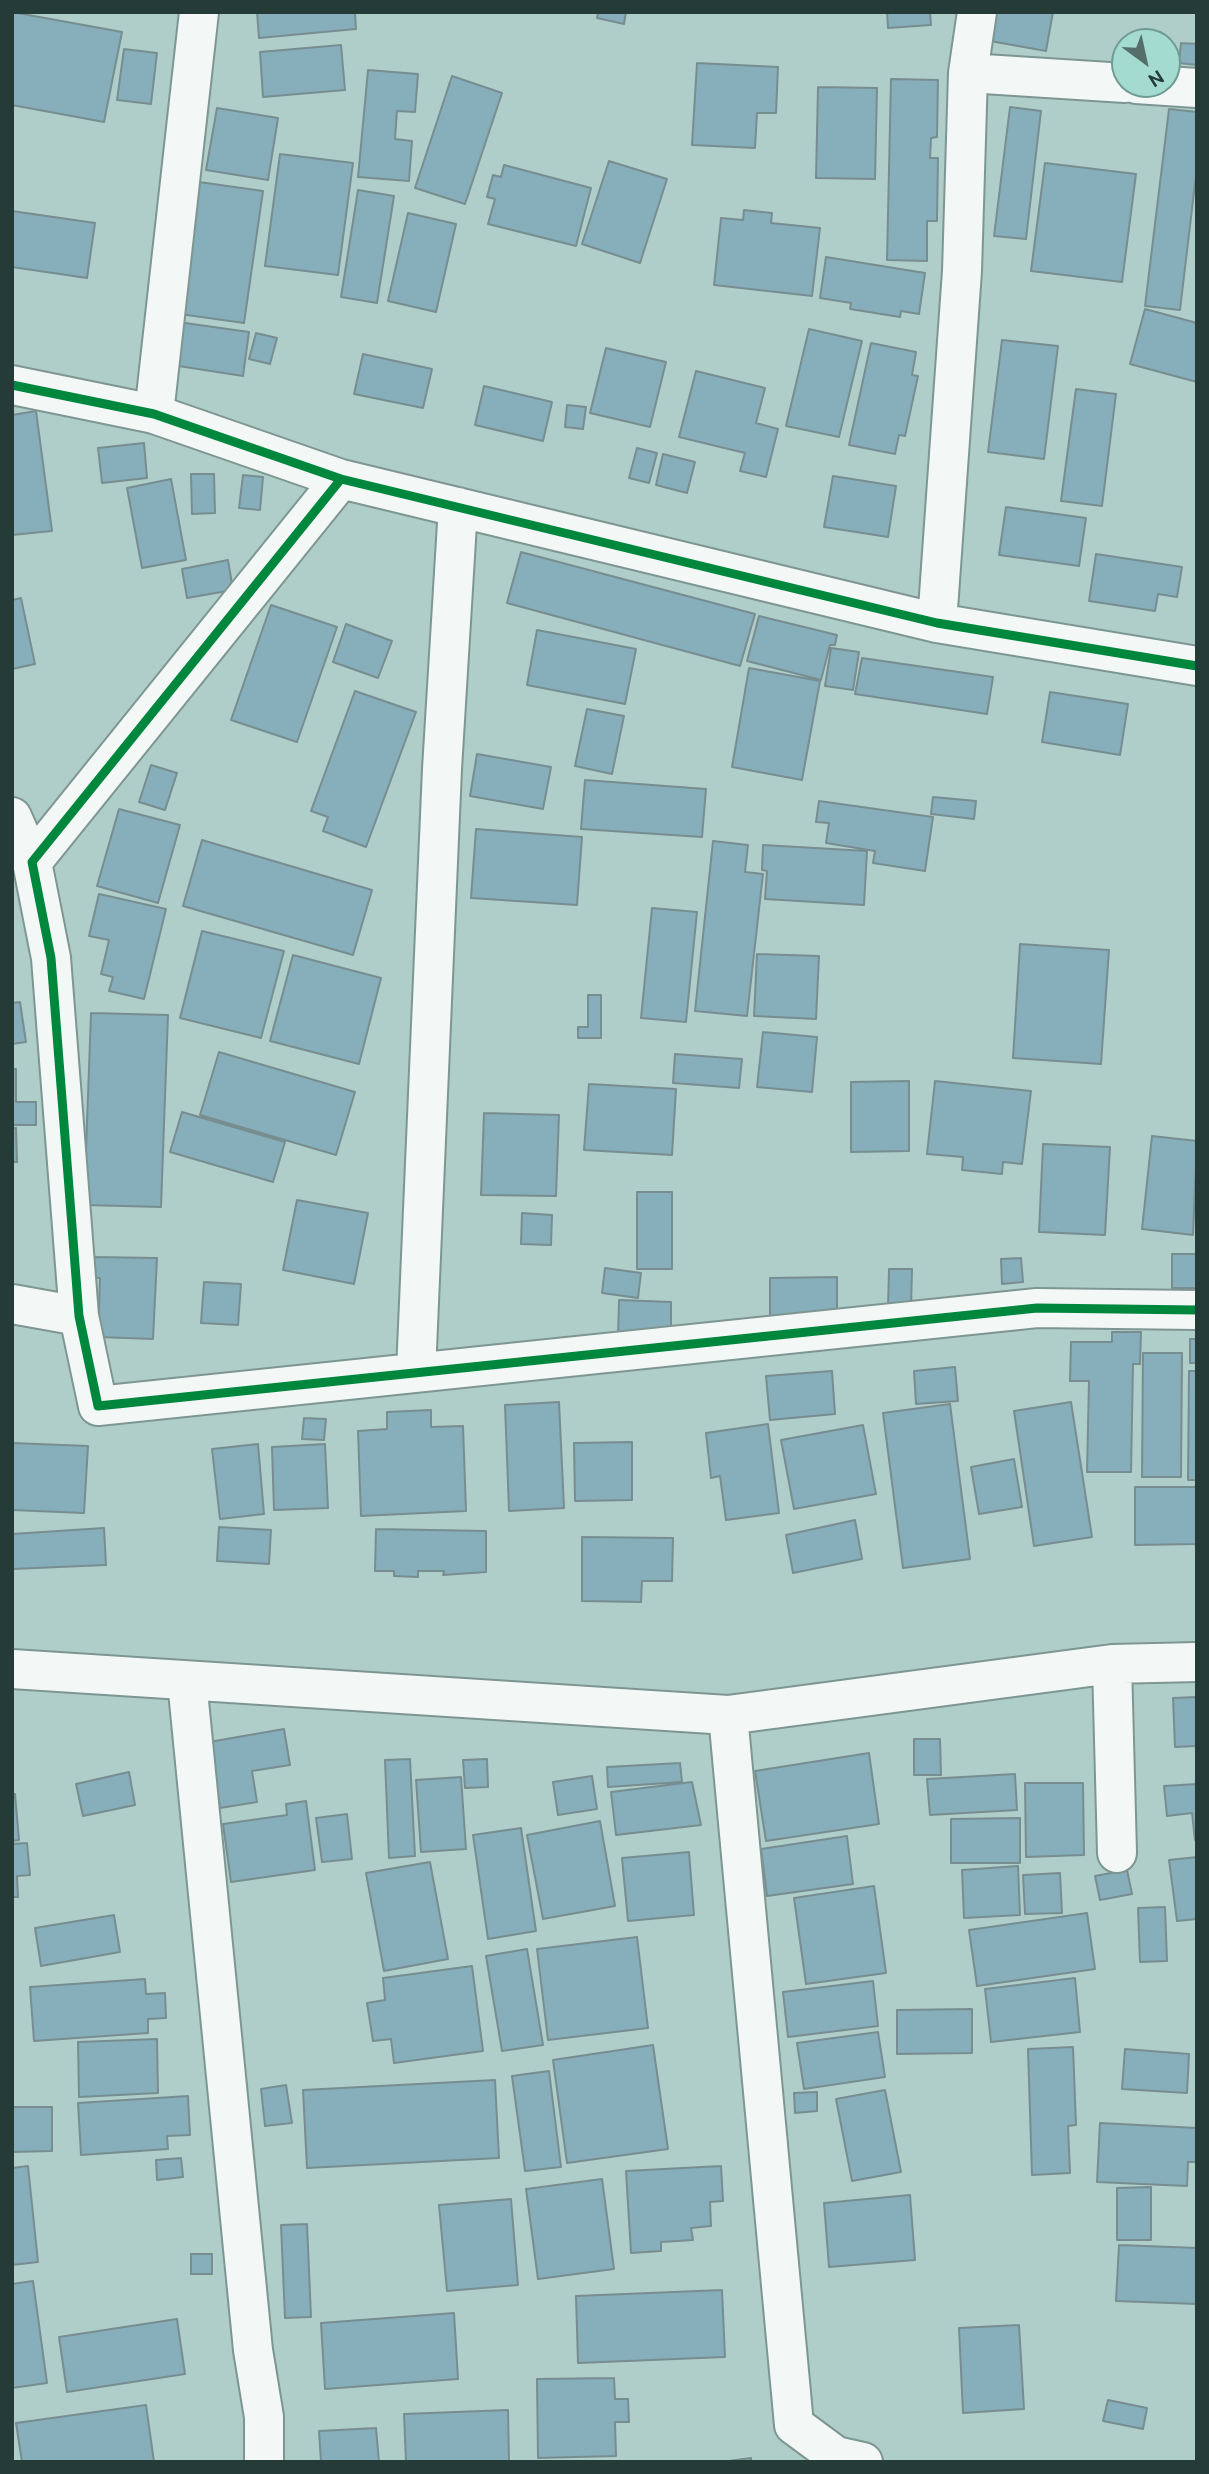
<!DOCTYPE html>
<html>
<head>
<meta charset="utf-8">
<style>
	body { margin:0 }
	#map { position:relative; width:1209px; height:2474px; overflow:hidden; background:#b0cec9; font-family:Ubuntu,sans-serif }
	canvas { display:block }
	.frame { position:absolute; inset:0; border:14px solid #243b37; pointer-events:none }
	.north { position:absolute; left:1111px; top:28px; width:70px; height:70px; box-sizing:border-box; background:#a3dbd1; border:2px solid #709b93; border-radius:50%; rotate:147deg; font-size:19px; font-weight:700; line-height:28px; text-align:center; color:#243b37 }
	.north::after { content:''; display:block; margin:auto; width:24px; height:32px; background:#556e6a; clip-path:polygon(50% 0,100% 100%,50% 72%,0 100%) }
</style>
</head>
<body>
<div id="map">
<canvas width="1209" height="2474"></canvas>
<div class="frame"></div>
<div class="north">N</div>
</div>
<script>
const ctx = document.querySelector('canvas').getContext('2d');
ctx.lineJoin = 'round';
function fill(path, color) { ctx.fillStyle = color; ctx.fill(path, 'evenodd'); }
const shape = rows => new Path2D(rows.map(r => 'M' + r).join(''));
function strokePath(path, color, width, dash) { ctx.strokeStyle = color; ctx.lineWidth = width; ctx.lineCap = dash ? 'butt' : 'round'; ctx.setLineDash(dash || []); ctx.stroke(path); }
const building = shape([
	[12,12,122,32,104,122,12,105,12,12],
	[257,12,355,12,356,29,259,38,257,12],
	[598,12,626,12,624,24,597,18,598,12],
	[887,12,930,12,931,25,888,28,887,12],
	[995,12,1053,12,1046,51,990,41,995,12],
	[1181,43,1197,44,1197,65,1179,63,1181,43],
	[341,45,345,90,263,97,260,52,341,45],
	[124,49,157,53,151,104,117,100,124,49],
	[697,63,778,67,776,113,757,113,755,148,692,145,697,63],
	[368,70,418,74,415,112,397,111,395,139,412,141,409,181,358,177,368,70],
	[452,76,502,93,465,204,415,188,452,76],
	[891,79,938,80,937,137,931,138,930,158,938,158,937,221,927,221,927,261,887,260,891,79],
	[818,87,877,88,875,179,816,178,818,87],
	[1010,107,1041,111,1026,239,994,236,1010,107],
	[217,108,278,118,268,180,206,170,217,108],
	[1169,109,1197,112,1197,167,1180,310,1145,306,1169,109],
	[280,154,353,163,338,275,265,266,280,154],
	[609,161,667,179,640,263,582,244,609,161],
	[1045,163,1136,174,1122,282,1031,271,1045,163],
	[504,165,591,188,576,246,488,224,495,199,487,197,493,175,501,177,504,165],
	[199,182,263,191,244,323,180,314,199,182],
	[358,190,394,196,377,303,341,297,358,190],
	[744,210,772,213,771,223,820,228,812,296,714,285,721,218,743,220,744,210],
	[12,211,95,223,87,278,12,267,12,211],
	[408,213,456,224,436,312,388,301,408,213],
	[826,257,925,273,919,314,901,311,900,317,850,309,851,303,820,298,826,257],
	[1145,309,1197,323,1197,382,1130,364,1145,309],
	[178,322,249,332,243,376,172,365,178,322],
	[809,329,862,341,839,437,786,426,809,329],
	[256,333,277,338,270,364,249,359,256,333],
	[1002,340,1058,346,1044,459,988,452,1002,340],
	[871,343,916,352,912,375,918,376,905,436,899,435,895,454,849,445,871,343],
	[606,348,666,362,650,427,590,413,606,348],
	[363,354,432,369,423,408,354,394,363,354],
	[696,371,765,388,756,423,778,429,766,477,740,471,745,453,679,437,696,371],
	[484,386,552,402,543,441,475,425,484,386],
	[1076,389,1116,394,1102,506,1061,501,1076,389],
	[567,405,586,407,583,429,565,427,567,405],
	[36,411,52,531,12,535,12,415,36,411],
	[144,443,147,478,102,483,98,448,144,443],
	[637,448,657,453,649,483,629,478,637,448],
	[663,454,695,462,687,493,656,485,663,454],
	[191,474,214,474,215,513,192,514,191,474],
	[243,475,263,477,260,510,239,508,243,475],
	[833,476,896,486,888,537,824,527,833,476],
	[171,479,186,560,142,568,127,488,171,479],
	[1006,507,1086,518,1079,566,999,555,1006,507],
	[521,552,755,614,740,666,507,603,521,552],
	[1096,554,1182,567,1177,597,1158,594,1155,611,1089,601,1096,554],
	[228,560,233,590,187,598,182,569,228,560],
	[21,598,35,664,12,669,12,600,21,598],
	[271,605,337,627,297,742,231,720,271,605],
	[759,616,837,635,835,645,830,645,821,680,747,661,759,616],
	[346,624,392,641,378,678,333,662,346,624],
	[537,630,636,649,625,704,527,685,537,630],
	[831,648,859,652,853,690,825,686,831,648],
	[862,658,993,677,987,714,855,694,862,658],
	[749,668,820,681,802,780,732,767,749,668],
	[355,691,416,712,366,847,323,831,328,817,311,811,355,691],
	[1050,692,1128,704,1120,755,1042,742,1050,692],
	[587,709,624,716,612,774,575,766,587,709],
	[477,754,551,767,543,809,470,796,477,754],
	[151,765,177,773,165,810,139,802,151,765],
	[585,780,706,789,702,837,581,829,585,780],
	[933,797,976,801,974,819,931,814,933,797],
	[819,801,933,817,925,871,873,863,875,851,826,843,829,823,816,822,819,801],
	[119,809,180,825,158,903,97,886,119,809],
	[476,829,582,837,577,905,471,898,476,829],
	[202,840,372,890,353,955,183,906,202,840],
	[713,841,748,845,745,872,763,874,747,1016,695,1011,713,841],
	[763,845,867,851,864,905,765,899,767,871,762,870,763,845],
	[99,894,166,909,144,999,109,991,113,977,101,974,109,940,89,936,99,894],
	[652,908,697,912,686,1022,641,1018,652,908],
	[202,931,284,951,261,1038,180,1018,202,931],
	[1020,944,1109,950,1101,1064,1013,1058,1020,944],
	[757,954,819,956,816,1019,754,1016,757,954],
	[293,955,381,978,359,1064,270,1041,293,955],
	[588,995,601,995,601,1038,578,1038,578,1027,588,1027,588,995],
	[20,1002,26,1042,12,1044,12,1003,20,1002],
	[91,1013,168,1015,161,1207,84,1205,91,1013],
	[763,1032,817,1037,812,1092,757,1087,763,1032],
	[219,1052,355,1092,336,1155,200,1115,219,1052],
	[675,1054,742,1059,739,1088,673,1083,675,1054],
	[12,1069,16,1069,16,1102,36,1102,36,1125,12,1125,12,1069],
	[909,1081,909,1151,851,1152,851,1082,909,1081],
	[935,1081,1031,1091,1022,1164,1003,1162,1002,1174,962,1170,963,1157,927,1154,935,1081],
	[589,1084,676,1089,672,1155,584,1150,589,1084],
	[182,1112,285,1142,273,1182,170,1152,182,1112],
	[484,1113,559,1115,556,1196,481,1195,484,1113],
	[12,1128,16,1128,17,1162,12,1162,12,1128],
	[1152,1136,1197,1141,1193,1235,1142,1229,1152,1136],
	[1043,1144,1110,1147,1105,1235,1039,1232,1043,1144],
	[637,1192,672,1192,672,1269,637,1269,637,1192],
	[297,1200,368,1213,354,1284,283,1270,297,1200],
	[522,1213,552,1215,551,1245,521,1244,522,1213],
	[1172,1254,1197,1254,1197,1288,1172,1288,1172,1254],
	[93,1257,157,1258,153,1339,98,1337,100,1278,93,1278,93,1257],
	[1021,1258,1023,1282,1002,1284,1001,1259,1021,1258],
	[605,1268,641,1273,638,1298,602,1293,605,1268],
	[889,1269,912,1269,911,1309,888,1308,889,1269],
	[837,1277,837,1316,770,1317,770,1278,837,1277],
	[204,1282,241,1284,238,1325,201,1323,204,1282],
	[619,1300,671,1302,671,1339,618,1338,619,1300],
	[1112,1332,1141,1332,1140,1364,1133,1364,1131,1472,1087,1472,1089,1381,1070,1381,1071,1342,1112,1342,1112,1332],
	[1190,1339,1197,1339,1197,1363,1190,1363,1190,1339],
	[1143,1353,1182,1353,1181,1477,1142,1477,1143,1353],
	[955,1367,958,1401,916,1404,914,1371,955,1367],
	[832,1371,835,1414,770,1420,766,1376,832,1371],
	[1189,1371,1197,1371,1197,1480,1188,1480,1189,1371],
	[559,1402,564,1508,509,1511,505,1405,559,1402],
	[1071,1402,1092,1537,1034,1546,1014,1411,1071,1402],
	[950,1404,970,1559,903,1568,883,1413,950,1404],
	[431,1410,431,1427,463,1426,466,1511,361,1516,358,1431,387,1429,387,1412,431,1410],
	[304,1418,326,1419,324,1440,302,1439,304,1418],
	[768,1424,779,1513,726,1520,720,1476,711,1478,706,1433,768,1424],
	[863,1425,876,1494,794,1509,781,1440,863,1425],
	[632,1442,632,1500,575,1501,574,1443,632,1442],
	[12,1443,88,1446,84,1513,12,1510,12,1443],
	[258,1444,264,1514,220,1519,212,1449,258,1444],
	[325,1444,328,1508,274,1510,272,1447,325,1444],
	[1014,1459,1022,1507,979,1514,971,1467,1014,1459],
	[1135,1487,1197,1487,1197,1544,1135,1545,1135,1487],
	[855,1520,862,1559,793,1573,786,1535,855,1520],
	[219,1527,271,1530,269,1564,217,1561,219,1527],
	[104,1528,106,1565,12,1569,12,1534,104,1528],
	[376,1529,486,1531,486,1572,443,1575,444,1571,418,1571,418,1577,394,1576,394,1571,375,1571,376,1529],
	[582,1537,673,1538,672,1581,642,1581,641,1602,582,1601,582,1537],
	[1197,1697,1197,1746,1175,1747,1173,1698,1197,1697],
	[284,1729,290,1765,252,1771,257,1802,220,1808,209,1742,284,1729],
	[914,1739,940,1739,941,1775,914,1775,914,1739],
	[869,1753,879,1824,766,1841,755,1771,869,1753],
	[410,1759,415,1856,389,1858,385,1760,410,1759],
	[487,1759,488,1787,465,1788,463,1760,487,1759],
	[680,1763,682,1782,608,1787,607,1767,680,1763],
	[129,1772,135,1805,83,1816,76,1784,129,1772],
	[1015,1774,1017,1810,930,1815,927,1779,1015,1774],
	[592,1776,597,1809,558,1815,553,1782,592,1776],
	[461,1777,466,1849,421,1852,416,1780,461,1777],
	[692,1782,701,1825,616,1835,611,1792,692,1782],
	[1025,1783,1083,1783,1084,1855,1026,1857,1025,1783],
	[1197,1784,1197,1840,1195,1840,1192,1813,1167,1816,1164,1786,1197,1784],
	[12,1794,15,1794,19,1840,12,1841,12,1794],
	[306,1801,315,1870,231,1882,223,1824,287,1815,286,1804,306,1801],
	[347,1814,352,1859,322,1862,316,1818,347,1814],
	[1020,1818,1020,1863,951,1863,951,1819,1020,1818],
	[600,1821,615,1906,543,1919,527,1835,600,1821],
	[521,1828,536,1931,488,1939,473,1835,521,1828],
	[847,1836,853,1884,767,1896,761,1849,847,1836],
	[27,1843,30,1875,17,1876,18,1897,12,1897,12,1844,27,1843],
	[689,1852,694,1915,628,1921,622,1858,689,1852],
	[1197,1857,1197,1919,1177,1921,1169,1860,1197,1857],
	[430,1862,448,1959,384,1971,366,1873,430,1862],
	[1018,1866,1020,1915,964,1918,962,1870,1018,1866],
	[1127,1870,1132,1894,1100,1900,1095,1876,1127,1870],
	[1060,1873,1062,1913,1025,1914,1023,1875,1060,1873],
	[874,1886,886,1973,806,1984,794,1898,874,1886],
	[1165,1907,1167,1961,1140,1962,1138,1908,1165,1907],
	[1087,1913,1095,1969,977,1986,969,1930,1087,1913],
	[114,1915,120,1952,41,1966,35,1928,114,1915],
	[637,1937,648,2028,548,2040,537,1949,637,1937],
	[527,1949,543,2045,502,2051,486,1956,527,1949],
	[472,1966,483,2051,394,2063,391,2039,373,2041,367,2003,385,2000,383,1978,472,1966],
	[1075,1978,1080,2032,991,2042,985,1989,1075,1978],
	[145,1979,146,1994,165,1993,166,2018,148,2019,148,2033,34,2041,30,1987,145,1979],
	[873,1981,878,2026,788,2037,783,1992,873,1981],
	[972,2009,972,2053,897,2054,897,2010,972,2009],
	[878,2032,885,2077,804,2089,797,2043,878,2032],
	[157,2039,158,2093,79,2097,78,2042,157,2039],
	[653,2045,668,2149,567,2163,553,2060,653,2045],
	[1073,2047,1076,2125,1068,2126,1070,2173,1032,2175,1028,2049,1073,2047],
	[1125,2049,1189,2054,1187,2093,1122,2089,1125,2049],
	[549,2071,561,2167,525,2171,512,2076,549,2071],
	[495,2080,499,2158,307,2168,303,2090,495,2080],
	[286,2085,292,2123,265,2126,261,2089,286,2085],
	[885,2090,901,2172,852,2181,836,2099,885,2090],
	[817,2092,817,2111,795,2113,794,2093,817,2092],
	[188,2096,190,2135,167,2136,168,2149,81,2155,78,2103,188,2096],
	[12,2107,52,2107,52,2151,12,2152,12,2107],
	[1100,2123,1197,2128,1197,2162,1188,2162,1187,2186,1097,2182,1100,2123],
	[181,2158,183,2177,157,2180,156,2160,181,2158],
	[28,2166,38,2262,12,2265,12,2168,28,2166],
	[721,2166,723,2201,710,2202,711,2226,691,2228,693,2240,661,2242,661,2251,631,2253,626,2171,721,2166],
	[602,2179,614,2269,538,2279,526,2189,602,2179],
	[1151,2187,1151,2240,1117,2240,1117,2188,1151,2187],
	[910,2195,915,2260,829,2267,824,2203,910,2195],
	[511,2199,518,2285,447,2291,439,2205,511,2199],
	[307,2224,311,2317,285,2318,281,2225,307,2224],
	[1119,2245,1197,2248,1197,2304,1116,2301,1119,2245],
	[191,2254,212,2254,212,2274,191,2274,191,2254],
	[33,2281,47,2383,12,2388,12,2284,33,2281],
	[722,2290,725,2357,578,2363,576,2296,722,2290],
	[454,2313,458,2379,325,2389,321,2323,454,2313],
	[177,2319,185,2374,67,2392,59,2337,177,2319],
	[1019,2325,1024,2409,963,2413,959,2328,1019,2325],
	[614,2378,615,2399,628,2399,629,2422,615,2422,616,2456,538,2458,537,2379,614,2378],
	[1108,2400,1147,2408,1143,2429,1103,2421,1108,2400],
	[146,2405,154,2462,22,2462,16,2423,146,2405],
	[508,2410,509,2462,406,2462,404,2414,508,2410],
	[376,2428,379,2462,321,2462,319,2431,376,2428],
	[751,2458,751,2462,721,2462,751,2458]
]);
const minor = shape([
	[968,73,1125,83],
	[1136,84,1197,88],
	[12,385,154,414,341,479,937,623,1197,666],
	[154,414,199,12],
	[341,479,32,862,51,958,79,1316,98,1406,1037,1308,1197,1310],
	[937,623,962,271,968,73,977,12],
	[12,817,32,862],
	[12,1304,79,1316],
	[416,1372,442,769,458,507],
	[1112,1664,1117,1853],
	[12,1669,728,1715,1112,1664,1197,1662],
	[187,1681,253,2350,264,2417,264,2462],
	[728,1715,794,2425,836,2456,863,2462]
]);
const cycleway = shape([
	[12,385,154,414,341,479,937,623,1197,666],
	[341,479,32,862,51,958,79,1316,98,1406,1037,1308,1197,1310]
]);
fill(building, '#86aebb');
strokePath(building, '#788d90', 2);
strokePath(minor, '#7e9692', 42);
strokePath(minor, '#f3f8f7', 38);
strokePath(cycleway, '#00873e', 9);
</script>
</body>
</html>
